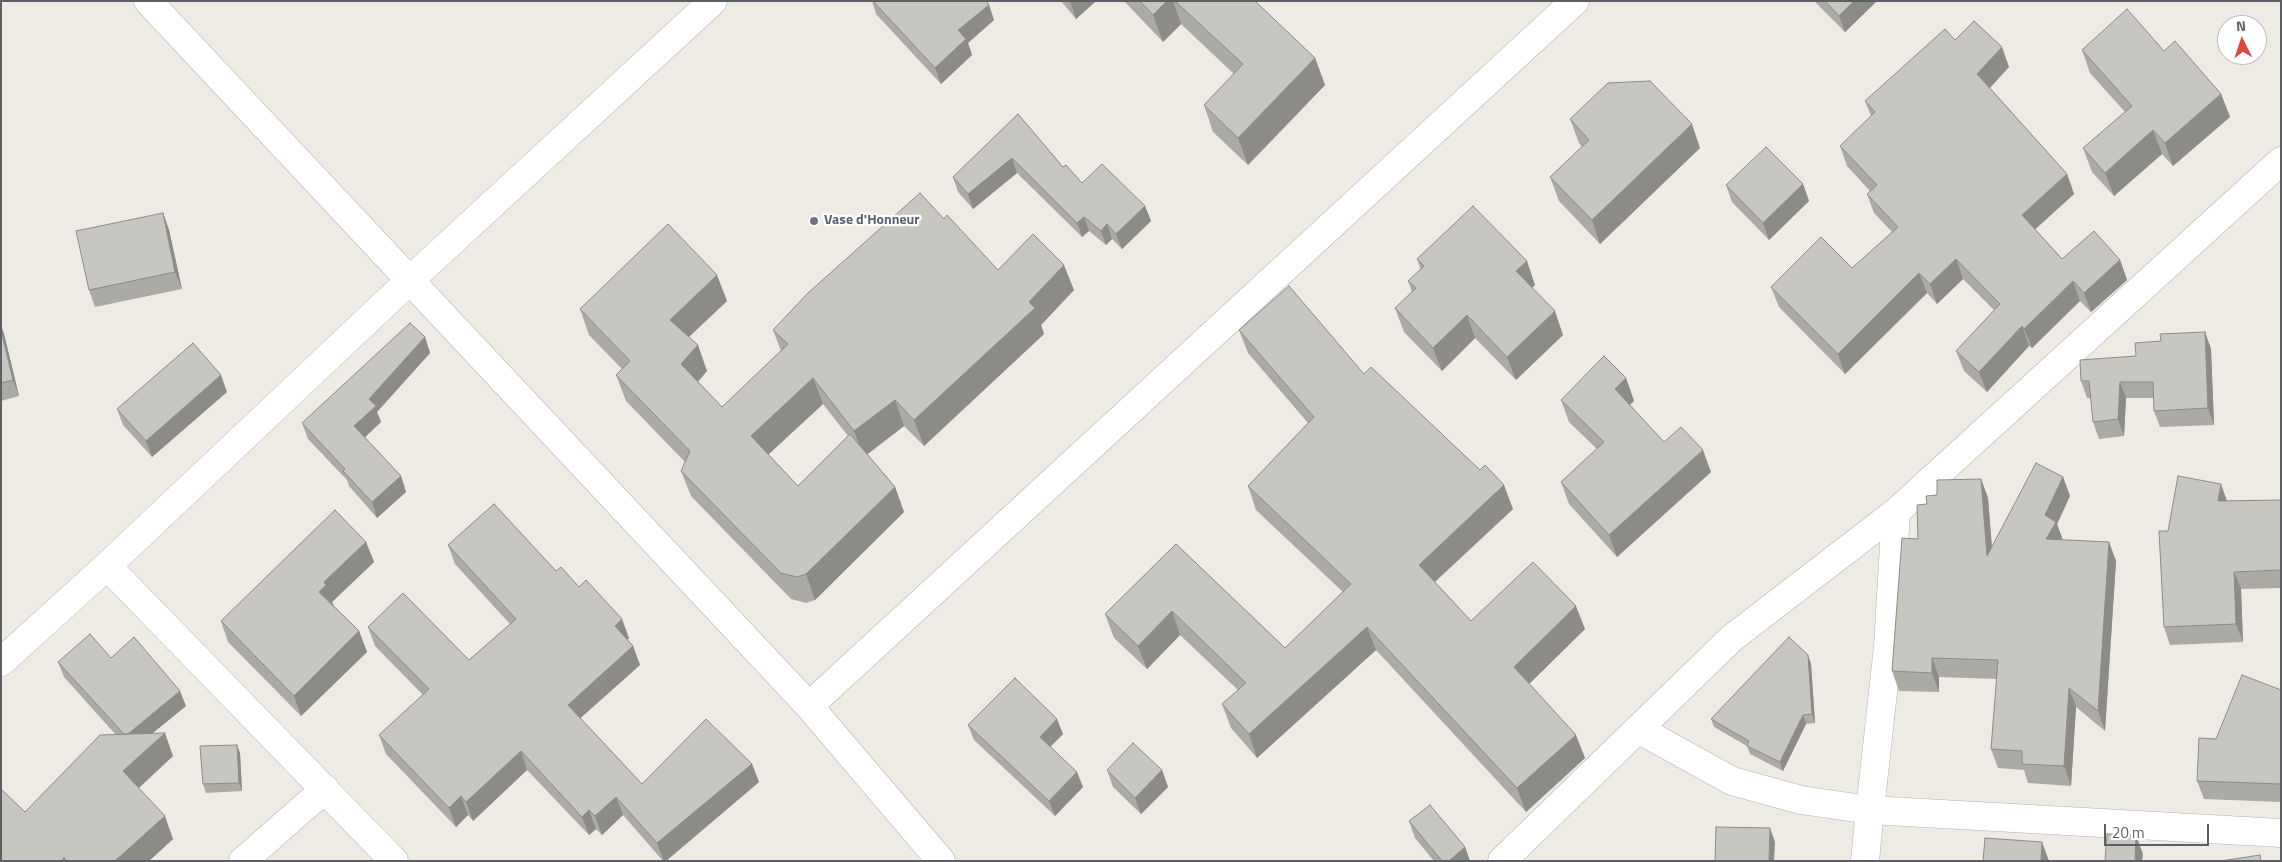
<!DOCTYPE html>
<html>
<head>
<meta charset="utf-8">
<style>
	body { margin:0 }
	#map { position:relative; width:2282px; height:862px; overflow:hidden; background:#edebe4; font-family:"Titillium Web",sans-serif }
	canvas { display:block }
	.frame { position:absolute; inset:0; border:2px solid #5c5f63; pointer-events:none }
	.north { position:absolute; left:2217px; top:15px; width:50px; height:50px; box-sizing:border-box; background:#fff; border:1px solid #bebfc1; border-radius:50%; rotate:356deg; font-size:14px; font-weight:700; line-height:20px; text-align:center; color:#5c5f63 }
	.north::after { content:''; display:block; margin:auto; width:18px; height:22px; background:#da493c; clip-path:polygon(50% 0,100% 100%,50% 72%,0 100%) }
	.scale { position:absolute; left:2104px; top:824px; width:105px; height:22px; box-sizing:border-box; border:2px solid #5c5f63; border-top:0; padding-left:6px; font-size:15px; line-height:18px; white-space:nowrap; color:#5c5f63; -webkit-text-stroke:4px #fff; paint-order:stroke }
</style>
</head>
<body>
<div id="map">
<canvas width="2282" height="862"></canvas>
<div class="frame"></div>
<div class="north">N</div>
<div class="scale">20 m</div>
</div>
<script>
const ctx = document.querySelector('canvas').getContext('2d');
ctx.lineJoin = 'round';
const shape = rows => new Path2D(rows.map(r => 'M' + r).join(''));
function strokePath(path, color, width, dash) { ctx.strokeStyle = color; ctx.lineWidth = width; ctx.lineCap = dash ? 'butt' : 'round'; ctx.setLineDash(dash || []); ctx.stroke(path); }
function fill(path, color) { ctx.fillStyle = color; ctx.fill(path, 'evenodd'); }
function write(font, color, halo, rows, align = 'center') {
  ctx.font = font + ' "Titillium Web",sans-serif'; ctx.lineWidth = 4.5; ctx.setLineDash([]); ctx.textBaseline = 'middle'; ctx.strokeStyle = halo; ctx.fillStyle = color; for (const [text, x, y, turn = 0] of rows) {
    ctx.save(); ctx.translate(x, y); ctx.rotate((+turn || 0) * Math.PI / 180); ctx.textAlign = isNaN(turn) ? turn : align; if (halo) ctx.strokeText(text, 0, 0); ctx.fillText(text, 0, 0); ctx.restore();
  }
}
const minor = shape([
	[148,1,809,706,941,861],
	[107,566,394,861],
	[1,662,107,566,409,281,713,1],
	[809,706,1575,1],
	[1638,729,1732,781,1801,800,1870,810,1888,647,1896,512],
	[243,861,325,789],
	[1502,861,1732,638,1896,512,2281,161],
	[1865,861,1870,810,2281,833]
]);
const wall = shape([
	[872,1,986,1,989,5,994,20,968,43,972,55,941,84,876,14],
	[1061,1,1096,1,1076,19],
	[1124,1,1255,1,1315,58,1325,85,1248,165,1213,132,1204,105,1234,74,1181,24,1163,42],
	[1814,1,1877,1,1845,32],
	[1955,40,2009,67,1990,88,2067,174,2074,194,2035,229,2062,259,2120,260,2127,280,2091,312,2080,301,2032,348,2029,346,1987,392,1964,371,1956,351,1994,310,1963,279,1937,304,1927,293,1845,374,1779,307,1771,287,1852,268,1892,232,1874,213,1867,194,1870,191,1847,166,1840,146,1871,116,1865,101],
	[2082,50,2164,51,2221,94,2230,117,2173,166,2162,154,2114,196,2092,172,2083,148,2125,112,2090,73],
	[1018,114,1063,167,1082,183,1145,206,1151,221,1122,249,1112,239,1106,245,1089,231,1082,237,1017,173,973,209,958,192,953,177],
	[1570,119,1700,148,1600,244,1559,201,1550,177,1582,147,1579,143],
	[1803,184,1809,201,1769,240,1732,202,1726,185],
	[163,213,169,230,182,289,95,307,89,290],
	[944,219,998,270,1074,290,1041,325,1044,334,924,446,904,426,867,454,895,487,904,512,815,600,806,603,791,599,691,496,681,471,685,462,626,401,616,375,622,369,589,335,580,309,727,301,689,337,707,371,698,382,722,407,781,351,773,330],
	[823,404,848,436,798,486,768,455],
	[1417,259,1535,285,1532,288,1563,335,1516,380,1475,338,1442,371,1404,332,1395,308,1412,292,1408,281,1421,270],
	[1,325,4,334,19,396,1,401],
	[1239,330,1364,374,1513,509,1435,582,1471,621,1585,629,1529,684,1585,758,1526,812,1376,650,1257,758,1231,728,1222,704,1238,690,1180,635,1147,669,1114,638,1105,614,1176,544,1285,648,1343,592,1256,510,1248,486,1308,423,1248,353],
	[2205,332,2211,349,2214,425,2160,427,2154,411,2154,398,2126,398,2124,436,2099,439,2093,422,2091,398,2087,398,2081,381,2136,356,2161,341],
	[425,337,430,353,377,412,381,422,365,437,401,476,406,492,377,518,349,486,347,480,308,439,302,423],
	[1626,378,1634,401,1630,405,1664,442,1711,472,1617,557,1569,504,1561,482,1597,449,1569,422,1561,400],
	[227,392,152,457,123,425,117,409],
	[2063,477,2070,496,2057,524,2063,540,2109,542,2116,561,2105,731,2076,707,2071,786,2028,783,2024,770,1998,768,1991,749,1997,679,1939,677,1939,692,1899,691,1892,671,1918,539,1927,504,1937,495,1981,479,1988,498,1992,547],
	[2281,500,2281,588,2241,589,2243,642,2170,645,2164,627,2168,531,2227,501],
	[366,542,374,562,332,602,334,606,359,631,367,652,301,716,228,642,221,621],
	[448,545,556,571,629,638,627,640,633,646,640,665,580,718,642,784,752,764,759,782,666,861,663,861,623,815,602,835,596,829,589,835,527,770,473,821,468,815,456,827,386,754,379,735,423,695,375,646,368,627,469,660,510,624,455,564],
	[1808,655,1811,664,1815,723,1806,724,1783,771,1750,754,1747,746,1714,727,1711,719],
	[111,658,186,706,152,733,173,756,139,788,173,839,149,861,1,861,25,812,116,735,64,677,58,662],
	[2281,690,2281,802,2204,799,2197,781,2216,739],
	[968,725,1063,734,1050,747,1083,787,1055,816,974,740],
	[240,753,242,791,206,793,203,784],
	[1107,770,1162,770,1168,787,1141,814,1113,787],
	[1409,821,1465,847,1470,861,1434,861,1415,838]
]);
const shadedWall = shape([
	[1070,1,1096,1,1076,19],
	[1167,1,1173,1,1181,24,1163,42,1153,15],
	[1854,1,1877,1,1845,32,1839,16],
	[989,5,994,20,968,43,972,55,941,84,935,68,958,30],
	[2002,47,2009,67,1984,94,1977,74],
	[1315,58,1325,85,1248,165,1238,138],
	[2221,94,2230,117,2173,166,2165,143],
	[1692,124,1700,148,1600,244,1592,220],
	[2153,130,2162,154,2114,196,2105,173],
	[1012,158,1017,173,973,209,968,194],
	[2067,174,2074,194,2029,235,2022,215],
	[1803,184,1809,201,1769,240,1763,223],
	[1145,206,1151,221,1122,249,1116,234],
	[163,213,169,230,182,289,175,272],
	[1084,217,1089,231,1082,237,1077,223],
	[1107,224,1112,239,1106,245,1101,231],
	[1956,259,1963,279,1937,304,1930,284],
	[2120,260,2127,280,2091,312,2084,293],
	[1527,261,1535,285,1524,295,1516,271],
	[1064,265,1074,290,1041,325,1044,334,924,446,914,420],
	[1919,273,1927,293,1845,374,1838,354],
	[717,275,727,301,679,346,670,320],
	[2073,281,2080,301,2032,348,2024,329],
	[1555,311,1563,335,1516,380,1507,357],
	[1467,315,1475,338,1442,371,1433,348],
	[1,325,4,334,19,396,13,380,1,330],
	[2022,326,2029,346,1987,392,1979,372],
	[2205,332,2211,349,2214,425,2208,408],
	[425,337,430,353,377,412,381,422,360,442,354,426,369,399],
	[698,345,707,371,690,390,681,364],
	[221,375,227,392,152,457,146,441],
	[813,378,823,404,760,462,751,436],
	[1626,378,1634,401,1623,411,1615,389],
	[2120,382,2126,398,2124,436,2118,419],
	[895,400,904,426,864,457,854,431],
	[1703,450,1711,472,1617,557,1609,535],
	[401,476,406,492,377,518,372,502],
	[2063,477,2070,496,2057,524,2063,541,2046,539,2045,515],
	[1981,479,1988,498,1994,575,1987,556],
	[2221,484,2227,501,2218,501],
	[1504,485,1513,509,1427,589,1419,565],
	[895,487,904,512,815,600,806,574],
	[366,542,374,562,332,602,334,606,319,592,324,582],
	[2109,542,2116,561,2105,731,2098,711],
	[2234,572,2241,589,2243,642,2236,624],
	[1576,606,1585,629,1522,691,1514,667],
	[1172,611,1180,635,1147,669,1138,646],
	[622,619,629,638,622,645,615,626],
	[1367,627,1376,650,1257,758,1249,734],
	[359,631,367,652,301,716,294,696],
	[633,646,640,665,575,723,568,705],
	[1808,655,1811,664,1815,723,1812,714],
	[1932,658,1939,677,1939,692,1932,673],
	[2069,688,2076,707,2071,786,2064,766],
	[180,691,186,706,131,751,126,736],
	[1803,715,1806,724,1783,771,1780,762],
	[1057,719,1063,734,1045,752,1040,737],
	[165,733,173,756,132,794,123,771],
	[1576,735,1585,758,1526,812,1517,788],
	[237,745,240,753,242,791,239,783],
	[521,751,527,770,473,821,466,802],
	[752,764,759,782,666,861,664,861,657,843],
	[1162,770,1168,787,1141,814,1135,798],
	[1077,772,1083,787,1055,816,1049,801],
	[461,796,468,815,456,827,449,808],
	[616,797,623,815,602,835,595,816],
	[589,810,596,829,589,835,582,817],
	[165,816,173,839,149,861,115,861],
	[1770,828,1775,842,1774,861,1769,861],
	[2136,835,2143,854,2142,861,2135,861],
	[2042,842,2049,861,2041,861],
	[1465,847,1470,861,1449,861]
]);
const building = shape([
	[873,1,986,1,989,5,958,30,966,39,935,68,873,1],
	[1140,1,1167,1,1153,15,1140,1],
	[1175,1,1255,1,1315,58,1238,138,1204,105,1243,64,1175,1],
	[1825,1,1854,1,1839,16,1825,1],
	[2127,9,2164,51,2175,41,2221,94,2165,143,2153,130,2105,173,2083,148,2132,106,2082,50,2127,9],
	[1974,21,2002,47,1977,74,2067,174,2022,215,2062,259,2094,231,2120,260,2084,293,2073,281,2024,329,2022,326,1979,372,1956,351,2000,304,1956,259,1930,284,1919,273,1838,354,1771,287,1821,237,1852,268,1898,227,1867,194,1877,185,1840,146,1875,112,1865,101,1945,29,1955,40,1974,21],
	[1650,81,1692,124,1592,220,1550,177,1589,140,1570,119,1608,83,1650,81],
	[1018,114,1063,167,1066,165,1082,183,1102,164,1145,206,1116,234,1107,224,1101,231,1084,217,1077,223,1012,158,968,194,953,177,1018,114],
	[1766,147,1803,184,1763,223,1726,185,1766,147],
	[920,193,944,219,947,215,998,270,1033,234,1064,265,1029,302,1035,308,914,420,895,400,854,431,813,378,751,436,798,486,850,434,895,487,806,574,797,577,781,573,681,471,690,451,616,375,630,361,580,309,668,224,717,275,670,320,698,345,681,364,722,407,788,344,773,330,808,293,920,193],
	[1473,206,1527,261,1516,271,1555,311,1507,357,1467,315,1433,348,1395,308,1416,288,1408,281,1424,266,1417,259,1473,206],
	[163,213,175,272,89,290,76,231,163,213],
	[1289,286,1364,374,1371,367,1480,470,1485,465,1504,485,1419,565,1471,621,1533,562,1576,606,1514,667,1576,735,1517,788,1367,627,1249,734,1222,704,1246,683,1172,611,1138,646,1105,614,1176,544,1285,648,1351,584,1248,486,1314,417,1239,330,1289,286],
	[410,323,425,337,369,399,376,406,354,426,401,476,372,502,343,471,345,469,302,423,410,323],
	[1,330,13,380,1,383,1,330],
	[2205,332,2208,408,2154,411,2153,382,2120,382,2118,419,2093,422,2089,381,2081,381,2080,360,2136,356,2135,343,2161,341,2160,334,2205,332],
	[193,343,221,375,146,441,117,409,193,343],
	[1604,356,1626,378,1615,389,1664,442,1681,427,1703,450,1609,535,1561,482,1604,442,1561,400,1604,356],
	[2036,463,2063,477,2045,515,2056,522,2046,539,2109,542,2098,711,2069,688,2064,766,2022,764,2022,751,1991,749,1998,660,1932,658,1932,673,1892,671,1902,538,1918,539,1917,505,1927,504,1926,496,1937,495,1937,480,1981,479,1987,556,2036,463],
	[2178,476,2221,484,2218,501,2281,500,2281,570,2234,572,2236,624,2164,627,2159,531,2168,531,2178,476],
	[494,504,556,571,561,567,579,587,586,580,622,619,615,626,633,646,568,705,642,784,706,719,752,764,657,843,616,797,595,816,589,810,582,817,521,751,466,802,461,796,449,808,379,735,429,689,368,627,403,593,469,660,516,619,448,545,494,504],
	[335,510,366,542,324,582,326,585,319,592,359,631,294,696,221,621,335,510],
	[90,634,111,658,134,637,180,691,128,734,124,734,58,662,90,634],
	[1789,637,1808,655,1812,714,1803,715,1780,762,1747,746,1749,741,1711,719,1789,637],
	[2242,675,2281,690,2281,784,2197,781,2199,738,2216,739,2242,675],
	[1015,678,1057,719,1040,737,1077,772,1049,801,968,725,1015,678],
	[165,733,123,771,165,816,115,861,67,861,64,857,61,861,1,861,1,789,25,812,100,735,165,733],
	[1133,743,1162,770,1135,798,1107,770,1133,743],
	[237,745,239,783,203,784,200,746,237,745],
	[1430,805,1465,847,1449,861,1442,861,1409,821,1430,805],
	[1716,827,1770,828,1769,861,1715,861,1716,827],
	[2107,834,2136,835,2135,861,2105,861,2107,834],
	[1985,838,2042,842,2041,861,1983,861,1985,838],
	[2260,855,2261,861,2221,861,2260,855]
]);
const markers = [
	[814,221,5,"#6b7280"]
];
const worshipNames = [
	["Vase d'Honneur",824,221]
];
strokePath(minor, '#b1b4b8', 29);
strokePath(minor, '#fff', 28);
fill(wall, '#acaaa5');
fill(shadedWall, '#8c8b86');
fill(building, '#c8c6c0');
strokePath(building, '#8c8b86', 1);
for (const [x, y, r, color] of markers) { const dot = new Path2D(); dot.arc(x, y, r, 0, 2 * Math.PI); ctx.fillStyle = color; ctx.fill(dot); strokePath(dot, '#fff', 2); }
write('bold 14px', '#5b616d', '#fff', worshipNames, 'left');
</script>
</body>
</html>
